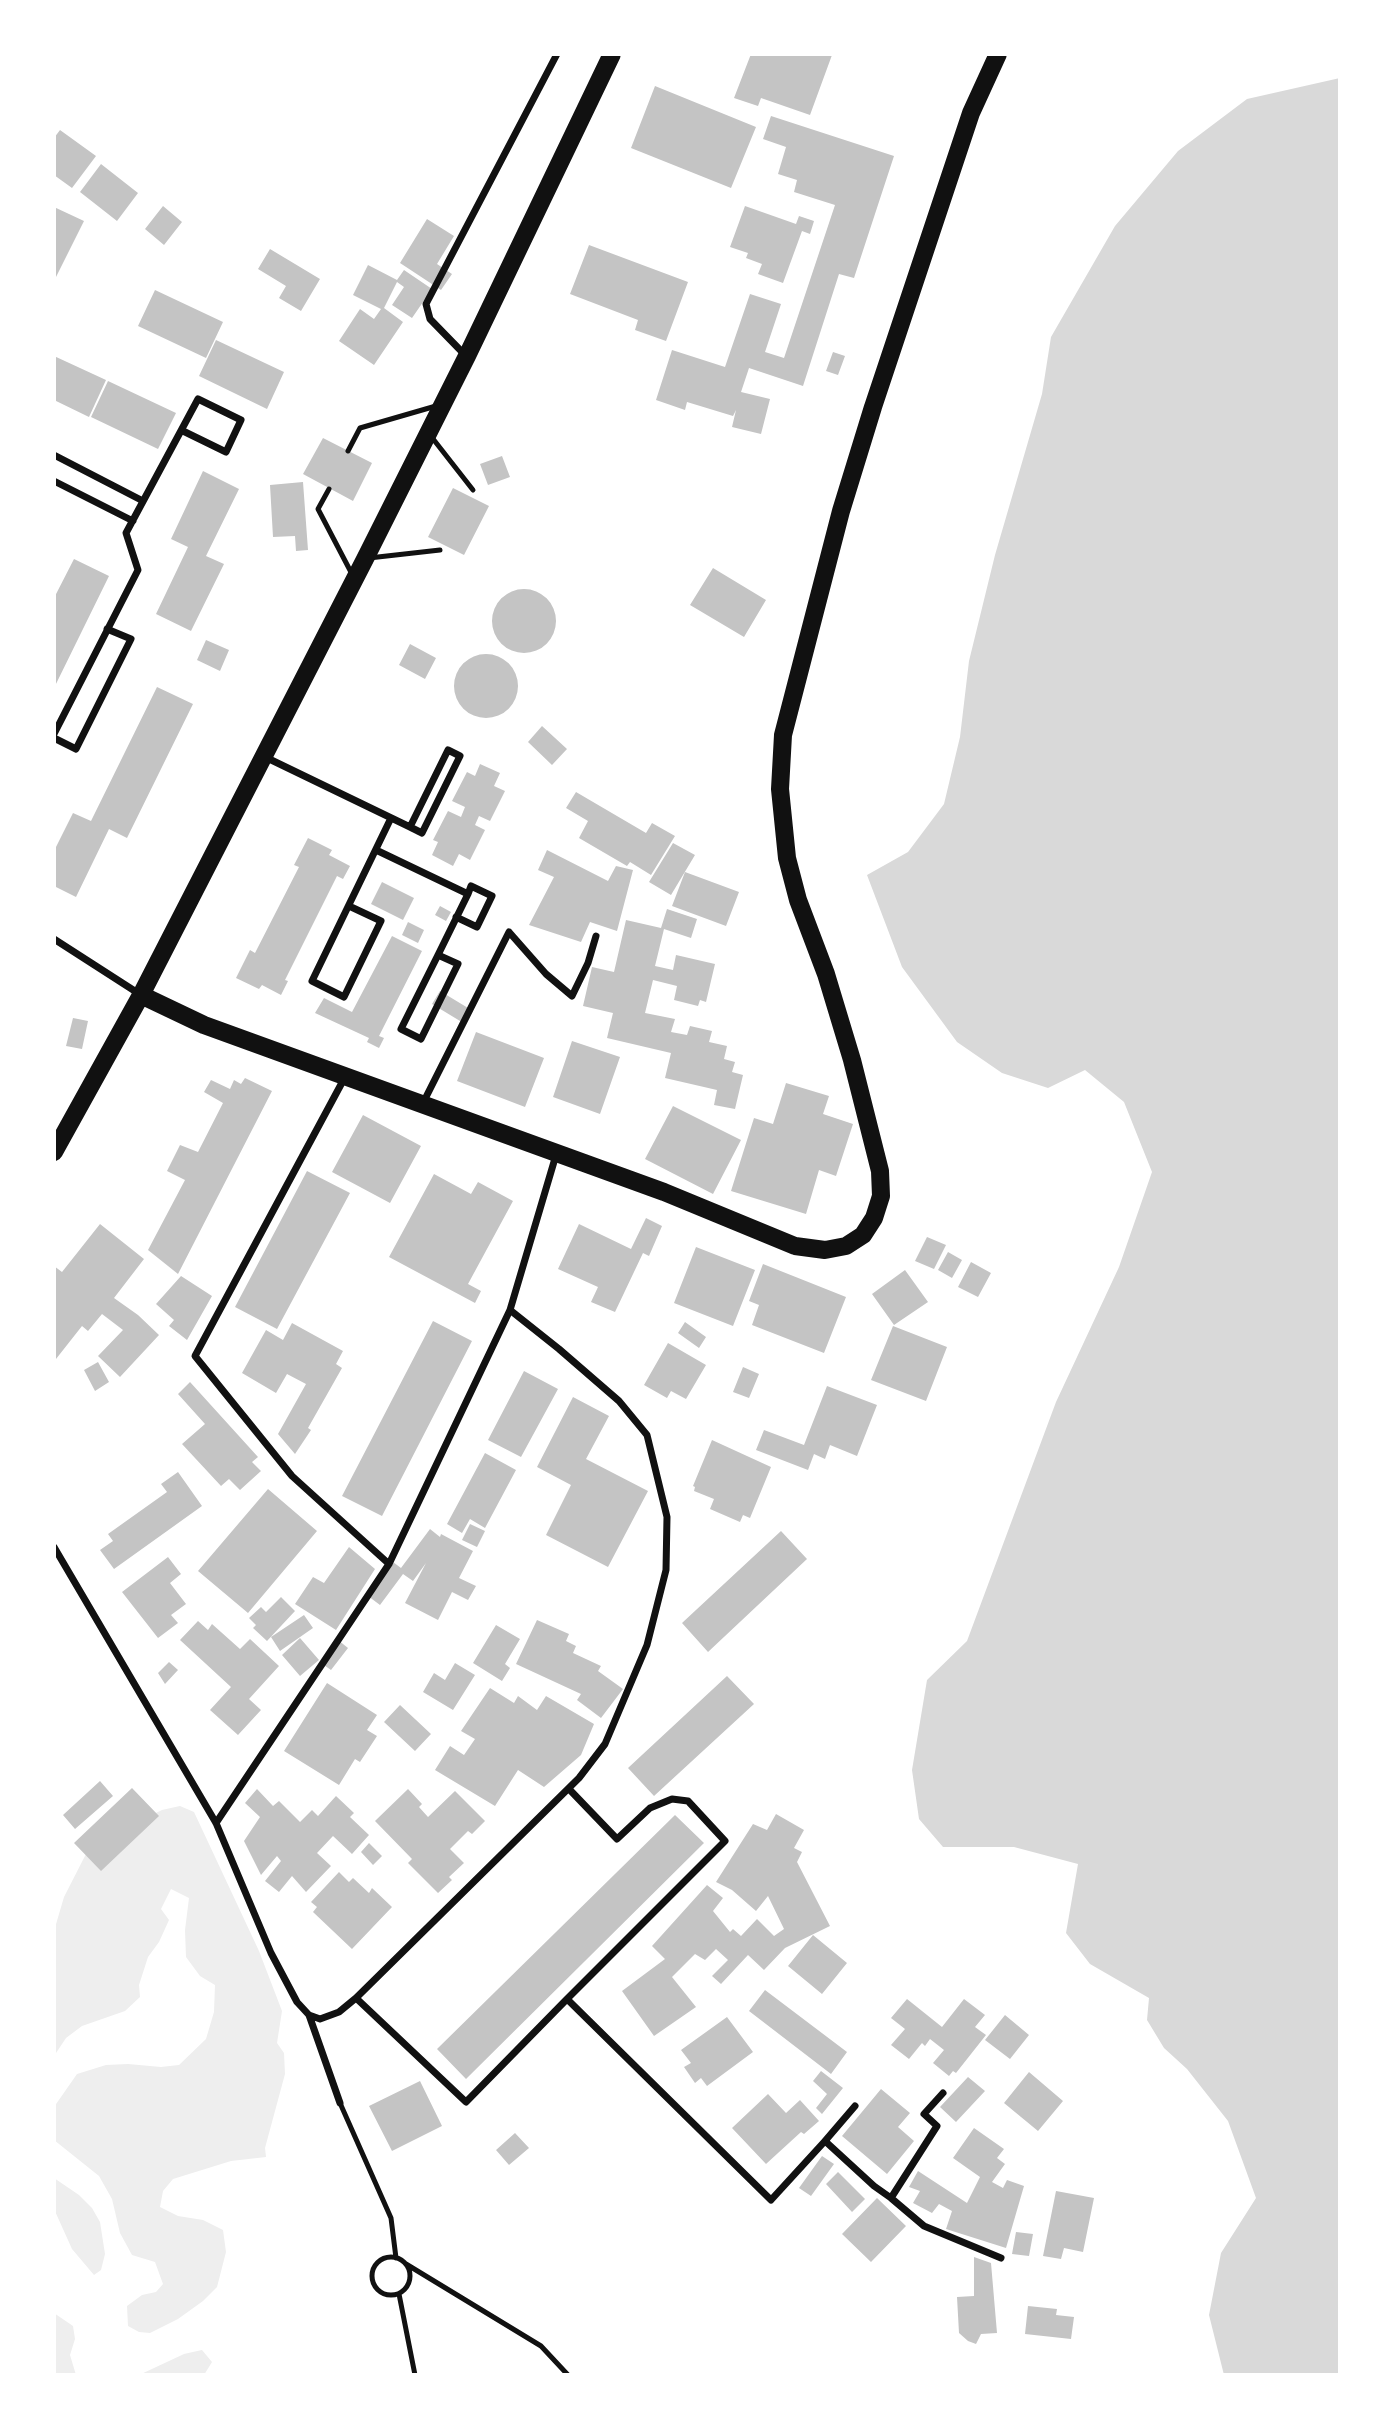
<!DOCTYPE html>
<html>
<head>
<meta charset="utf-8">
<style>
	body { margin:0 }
	#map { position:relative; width:1394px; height:2429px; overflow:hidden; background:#fff; font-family:Quicksand,sans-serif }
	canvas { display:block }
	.frame { position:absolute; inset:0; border:56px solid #fff; pointer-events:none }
</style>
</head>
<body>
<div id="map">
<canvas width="1394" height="2429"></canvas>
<div class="frame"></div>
</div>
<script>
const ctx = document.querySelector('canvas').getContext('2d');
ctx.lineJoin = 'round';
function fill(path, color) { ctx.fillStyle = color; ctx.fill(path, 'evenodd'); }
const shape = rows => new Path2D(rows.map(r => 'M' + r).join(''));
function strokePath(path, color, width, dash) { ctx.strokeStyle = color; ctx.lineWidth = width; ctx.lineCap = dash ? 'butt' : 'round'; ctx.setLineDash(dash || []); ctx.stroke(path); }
const green = shape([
	[180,1806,194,1812,259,1951,282,2011,277,2043,284,2053,285,2074,265,2148,266,2157,231,2161,173,2179,163,2191,160,2207,178,2216,203,2220,223,2230,226,2252,217,2287,203,2301,178,2319,150,2333,139,2332,128,2326,127,2306,142,2295,156,2292,163,2284,155,2262,132,2255,120,2233,112,2199,99,2176,54,2140,54,2107,77,2074,106,2065,128,2064,161,2067,179,2065,206,2039,214,2012,215,1985,200,1976,186,1957,185,1930,189,1898,171,1889,161,1909,169,1920,159,1942,148,1957,139,1985,140,1997,125,2011,82,2026,66,2038,54,2056,54,1931,64,1897,87,1852,115,1833,162,1810],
	[54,2178,79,2195,92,2208,100,2222,105,2254,101,2270,94,2275,72,2249,54,2209],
	[54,2313,73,2326,75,2339,70,2355,76,2375,54,2375],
	[202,2350,212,2362,204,2375,139,2375,184,2354]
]);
const water = shape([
	[1340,78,1340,2375,1224,2375,1209,2315,1221,2253,1256,2198,1228,2121,1187,2069,1164,2048,1147,2020,1149,1998,1090,1964,1066,1933,1078,1864,1014,1847,943,1847,919,1819,912,1770,927,1680,967,1641,1056,1402,1119,1267,1152,1172,1124,1102,1085,1070,1048,1088,1002,1073,957,1042,902,967,867,875,908,852,944,804,960,737,969,661,995,555,1042,394,1051,337,1115,226,1178,151,1247,99]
]);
const building = shape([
	[751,54,832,55,810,115,761,98,758,106,734,98],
	[655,86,756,127,731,188,631,148],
	[771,116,894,156,854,278,839,274,803,386,749,368,741,392,770,399,761,434,732,427,736,410,733,416,687,402,685,410,656,400,672,350,725,367,750,294,781,304,765,352,784,358,835,205,794,192,797,180,778,174,786,147,763,139],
	[60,130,96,156,72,188,54,175,54,138],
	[101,164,138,193,117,221,80,192],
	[163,206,182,222,164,245,145,229],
	[745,206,796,224,799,216,814,221,810,234,802,231,783,283,758,274,762,264,746,258,748,253,730,247],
	[54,207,84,221,54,281],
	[427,219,454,236,437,264,452,274,441,290,400,263],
	[589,245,688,282,666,341,635,330,638,320,570,294],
	[270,249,320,279,301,311,279,298,286,286,258,269],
	[368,265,397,280,404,270,432,289,412,318,392,305,404,287,397,282,384,308,403,322,374,365,339,341,360,309,374,319,381,309,353,295],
	[155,290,223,322,206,358,138,326],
	[216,340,284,372,267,409,199,376],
	[833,352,845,356,838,375,826,371],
	[54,356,106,380,89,417,54,400],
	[108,381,176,413,158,449,91,417],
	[323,438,372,463,353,501,303,474],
	[502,456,510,477,488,485,480,464],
	[203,471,239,489,206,556,224,564,191,631,156,614,188,547,171,539],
	[303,482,308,550,296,551,295,536,273,537,270,485],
	[453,488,489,506,464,555,428,537],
	[74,559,109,576,54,688,54,598],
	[713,568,766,600,744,637,690,605],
	'492 621a32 32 0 1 1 64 0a32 32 0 1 1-64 0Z',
	[206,640,229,650,220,671,197,660],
	[410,644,436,658,425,679,399,665],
	'454 686a32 32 0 1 1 64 0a32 32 0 1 1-64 0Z',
	[157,687,193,704,127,838,109,829,76,897,54,886,54,851,73,813,91,821],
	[542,726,567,749,552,765,528,742],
	[480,764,500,773,494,786,505,791,490,821,479,816,475,825,485,830,470,860,459,854,453,866,432,855,438,842,433,840,448,811,461,817,465,807,452,801,467,772,475,776],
	[576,792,646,833,652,823,675,836,651,875,630,862,627,866,579,838,588,821,566,808],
	[308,838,332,850,329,855,350,866,343,879,337,876,285,980,288,981,281,995,262,985,259,989,236,978,250,950,255,953,299,867,294,865],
	[673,843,695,855,671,895,649,882],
	[547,850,608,881,616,866,633,870,617,931,590,922,581,942,529,925,554,877,538,870],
	[685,872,739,892,726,926,672,906],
	[382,882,414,898,403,920,371,904],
	[440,906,451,912,446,921,435,915],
	[667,909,697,919,691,938,664,929,655,966,673,970,676,955,715,964,706,1002,700,1000,698,1006,674,1000,677,986,653,980,645,1013,675,1019,671,1032,687,1035,690,1026,712,1031,709,1042,727,1046,724,1059,735,1062,732,1072,743,1075,735,1109,714,1105,717,1090,665,1078,671,1053,607,1038,613,1013,583,1006,592,967,614,972,626,920,661,928],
	[408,922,424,930,418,943,402,935],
	[392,936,422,951,379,1036,384,1038,379,1048,367,1042,369,1038,315,1013,324,998,352,1012],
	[440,991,473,1011,465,1024,432,1004],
	[73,1018,88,1021,82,1049,66,1046],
	[476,1032,544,1058,525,1107,457,1081],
	[572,1041,620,1057,600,1114,553,1097],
	[245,1078,272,1091,178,1274,148,1250,185,1180,167,1171,180,1145,198,1152,223,1103,204,1092,211,1080,230,1089,234,1080,241,1084],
	[786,1083,829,1096,823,1114,853,1124,836,1176,819,1170,806,1214,731,1191,754,1118,773,1124],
	[673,1106,741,1140,713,1194,645,1159],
	[363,1115,421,1146,390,1203,332,1172],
	[307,1171,350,1193,277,1329,235,1307],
	[434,1174,471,1194,478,1182,513,1201,468,1284,481,1291,475,1303,389,1257],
	[646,1218,662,1226,649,1256,643,1253,615,1312,591,1302,598,1287,558,1269,579,1224,631,1249],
	[100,1224,144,1259,114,1298,138,1315,159,1335,120,1377,98,1356,123,1330,102,1314,88,1331,82,1326,56,1359,54,1357,54,1266,62,1272],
	[927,1237,946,1245,934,1269,915,1261],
	[696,1247,755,1270,733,1326,674,1303],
	[948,1252,962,1260,952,1278,938,1270],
	[971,1262,991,1273,978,1297,958,1287],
	[763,1264,846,1297,824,1353,752,1325,759,1305,749,1301],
	[905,1270,928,1302,894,1325,872,1294],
	[181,1276,212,1296,187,1340,169,1326,174,1320,156,1304],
	[433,1321,472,1341,382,1516,342,1496],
	[685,1322,706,1337,699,1348,678,1333],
	[292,1323,343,1351,336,1364,342,1368,308,1428,311,1430,295,1454,278,1434,306,1384,287,1374,276,1393,242,1373,266,1330,283,1340],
	[893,1326,947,1347,926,1401,871,1380],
	[668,1343,706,1365,686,1399,671,1391,667,1398,644,1385],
	[98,1362,109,1382,95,1391,84,1370],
	[743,1367,759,1374,749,1398,733,1392],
	[524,1371,558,1389,521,1457,488,1440],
	[190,1382,258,1457,252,1462,261,1471,240,1490,229,1479,221,1486,182,1444,205,1424,178,1394],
	[827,1386,877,1405,857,1456,830,1445,825,1459,814,1454,808,1470,756,1450,764,1430,804,1445],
	[573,1397,609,1416,586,1459,648,1491,608,1567,546,1535,571,1485,537,1467],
	[712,1440,771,1467,750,1518,743,1515,740,1522,710,1509,714,1499,694,1491,695,1487,693,1486],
	[485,1453,516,1470,485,1528,470,1519,462,1533,447,1524],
	[178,1472,202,1506,114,1569,100,1550,113,1541,108,1534,167,1492,161,1484],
	[268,1489,317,1531,248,1613,198,1571],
	[470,1524,485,1531,477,1547,462,1540],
	[430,1529,440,1537,441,1534,473,1551,459,1578,476,1586,468,1600,452,1592,438,1620,405,1603,426,1563,413,1581,403,1574,380,1605,368,1596,393,1562,401,1568],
	[781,1531,807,1559,708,1652,682,1623],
	[349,1547,375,1569,336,1630,295,1604,313,1577,324,1583],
	[168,1557,181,1574,170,1583,186,1604,171,1615,178,1623,158,1638,122,1592],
	[281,1597,295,1611,267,1641,253,1628,256,1625,249,1618,261,1607,266,1612],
	[304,1615,313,1628,280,1651,271,1637],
	[537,1620,569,1634,566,1641,576,1646,573,1653,601,1666,598,1671,623,1689,601,1718,577,1700,581,1694,516,1664],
	[198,1621,208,1630,212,1624,240,1649,250,1639,279,1666,249,1699,261,1710,238,1735,210,1710,231,1687,180,1640],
	[496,1625,520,1639,505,1664,510,1668,502,1681,473,1663],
	[300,1638,319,1660,300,1676,282,1655],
	[338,1640,348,1648,331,1670,321,1663],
	[169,1662,178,1670,165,1684,158,1673],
	[455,1663,475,1675,453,1710,423,1692,434,1673,445,1680],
	[727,1676,754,1704,654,1796,628,1768],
	[327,1683,377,1715,367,1730,377,1736,360,1762,355,1759,339,1785,284,1751],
	[490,1688,514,1703,518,1696,537,1710,546,1696,594,1724,581,1755,544,1787,518,1770,495,1806,435,1770,450,1746,464,1755,475,1739,461,1731],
	[400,1705,431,1734,415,1751,384,1722],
	[100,1781,113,1796,75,1829,63,1815],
	[132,1788,159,1816,101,1871,74,1843],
	[257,1789,273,1806,279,1801,300,1822,312,1810,318,1816,336,1796,354,1813,350,1817,369,1835,352,1854,333,1836,317,1853,331,1866,306,1892,292,1876,279,1892,265,1881,281,1861,277,1856,261,1875,244,1841,260,1817,245,1803],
	[408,1789,422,1804,419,1807,428,1817,455,1791,485,1821,472,1834,468,1831,450,1849,464,1863,449,1877,452,1880,438,1893,408,1863,412,1859,375,1821],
	[776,1814,804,1830,794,1848,802,1852,797,1862,830,1926,785,1948,764,1970,748,1955,721,1984,712,1976,728,1960,716,1949,705,1960,695,1954,672,1977,696,2007,654,2036,622,1991,665,1959,652,1946,707,1885,723,1898,713,1911,730,1932,733,1929,741,1936,757,1919,774,1936,784,1929,768,1896,756,1911,732,1890,716,1882,753,1824,767,1830],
	[675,1815,704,1843,466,2079,437,2049],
	[369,1843,382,1856,373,1865,361,1852],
	[339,1872,349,1882,353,1878,369,1893,372,1888,392,1907,352,1949,313,1912,317,1907,311,1902],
	[813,1935,847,1963,822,1994,788,1966],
	[765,1990,847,2052,831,2074,749,2011],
	[907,1999,942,2027,964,1999,985,2015,975,2027,986,2035,956,2073,953,2071,949,2076,933,2063,944,2050,930,2039,925,2046,922,2043,909,2059,891,2045,905,2029,891,2018],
	[1005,2015,1029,2035,1010,2059,985,2040],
	[727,2017,753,2052,707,2086,701,2078,695,2083,684,2067,691,2063,681,2050],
	[821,2071,843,2088,822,2114,816,2108,827,2094,813,2081],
	[1029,2072,1063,2101,1038,2131,1004,2103],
	[968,2077,985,2091,956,2122,940,2107],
	[420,2081,442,2126,392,2151,369,2106],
	[881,2089,910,2113,898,2127,914,2141,887,2174,842,2136],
	[768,2094,786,2113,800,2100,819,2121,804,2134,801,2132,766,2164,732,2128],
	[974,2128,1004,2149,997,2158,1005,2164,992,2182,1003,2188,1007,2180,1024,2186,1006,2248,946,2229,952,2211,939,2204,932,2213,913,2203,920,2191,909,2187,918,2171,967,2203,980,2177,953,2158],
	[515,2133,529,2148,509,2165,496,2150],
	[822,2156,834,2164,811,2196,799,2188],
	[838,2172,865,2199,852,2212,826,2184],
	[1056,2191,1094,2198,1083,2252,1064,2248,1061,2259,1043,2256],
	[877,2198,906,2226,871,2262,842,2234],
	[1016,2232,1033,2234,1029,2256,1012,2254],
	[974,2257,991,2263,997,2333,981,2334,976,2344,968,2341,959,2333,957,2297,974,2296],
	[1028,2306,1057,2309,1056,2315,1074,2317,1071,2339,1025,2334]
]);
const service = shape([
	[430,435,473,490],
	[348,451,360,428,436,406],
	[329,489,318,509,353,576],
	[369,558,440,550],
	[340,2103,391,2218,396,2258],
	'372 2276a19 19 0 1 1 38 0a19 19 0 1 1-38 0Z',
	[406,2264,541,2346,568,2375],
	[399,2294,415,2375]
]);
const minor = shape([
	[466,356,430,319,426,304,557,54],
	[54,455,143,501],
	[54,481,133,521],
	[54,734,138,570,126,533,198,399,241,420,226,452,183,431],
	[54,738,76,749,131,639,107,629],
	[263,756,410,827,448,750,460,756,422,833,410,827],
	[376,850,468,894,438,955,401,1029,421,1039,458,964,438,955],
	[349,906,381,921,344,997,312,981,391,818],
	[456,917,477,927,492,896,471,886,468,894],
	[54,939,141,995],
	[345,1077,195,1356,292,1476,389,1564],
	[423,1103,509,932,546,974,572,996,588,963,596,936],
	[54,1547,216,1823,271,1953,297,2002,309,2015,340,2103],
	[216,1823,389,1564,510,1310],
	[356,1998,466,2102,567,1999,771,2200,825,2141,874,2186,891,2198,937,2126,924,2114,943,2093],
	[567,1999,725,1841,688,1801,672,1799,650,1808,617,1839,569,1789],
	[309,2015,320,2019,339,2012,356,1998,579,1778,605,1744,647,1645,666,1570,667,1517,647,1435,619,1401,559,1349,510,1310,556,1155],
	[825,2141,855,2106],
	[891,2198,924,2226,1001,2258]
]);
const primary = shape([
	[141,995,204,1025,664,1192,795,1246,825,1250,846,1246,863,1235,874,1218,881,1196,880,1171,852,1060,826,974,798,900,787,858,780,789,783,735,841,511,873,407,971,113,998,54],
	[54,1152,141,995,365,559,467,356,612,54]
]);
fill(green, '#eee');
fill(water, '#d9d9d9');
fill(building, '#c4c4c4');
strokePath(service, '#111', 5);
strokePath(minor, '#111', 7);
strokePath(primary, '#111', 18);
</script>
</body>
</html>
